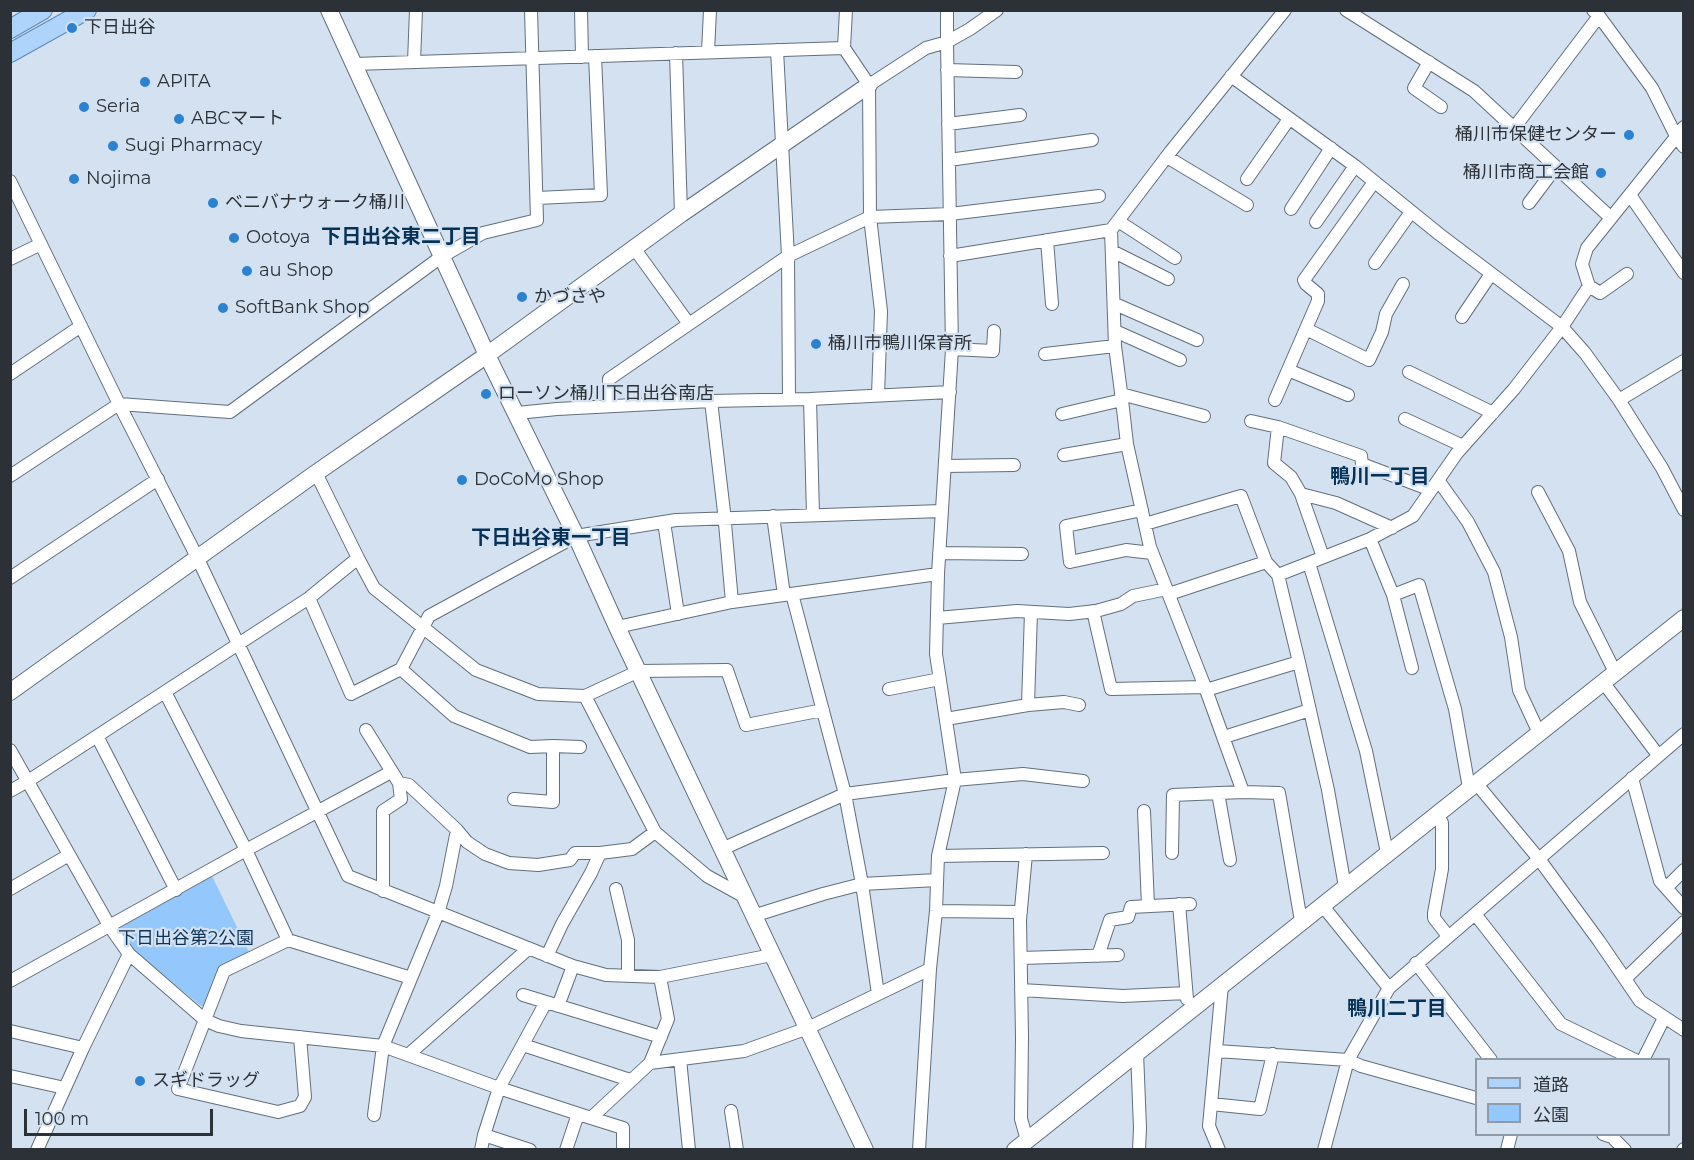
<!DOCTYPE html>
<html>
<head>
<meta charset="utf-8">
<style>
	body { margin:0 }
	#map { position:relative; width:1694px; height:1160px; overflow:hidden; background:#d3e1f1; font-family:Montserrat,"Noto Sans JP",sans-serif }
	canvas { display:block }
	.frame { position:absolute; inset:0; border:12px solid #2c3137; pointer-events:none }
	.legend { position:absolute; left:1475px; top:1058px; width:195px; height:78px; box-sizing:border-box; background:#d3e1f1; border:2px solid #909ba7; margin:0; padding:8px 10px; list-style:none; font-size:18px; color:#2c3137 }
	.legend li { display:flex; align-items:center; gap:12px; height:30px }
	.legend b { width:30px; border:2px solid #909ba7 }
	.scale { position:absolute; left:24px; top:1109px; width:189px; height:27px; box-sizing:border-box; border:3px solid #2c3137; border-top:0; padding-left:8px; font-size:18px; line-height:21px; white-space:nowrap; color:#2c3137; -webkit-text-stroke:4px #d3e1f1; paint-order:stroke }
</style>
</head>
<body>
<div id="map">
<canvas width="1694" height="1160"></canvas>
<div class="frame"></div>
<ul class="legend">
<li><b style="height:8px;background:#afd4fb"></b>道路</li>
<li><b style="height:16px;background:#94c7fb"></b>公園</li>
</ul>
<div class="scale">100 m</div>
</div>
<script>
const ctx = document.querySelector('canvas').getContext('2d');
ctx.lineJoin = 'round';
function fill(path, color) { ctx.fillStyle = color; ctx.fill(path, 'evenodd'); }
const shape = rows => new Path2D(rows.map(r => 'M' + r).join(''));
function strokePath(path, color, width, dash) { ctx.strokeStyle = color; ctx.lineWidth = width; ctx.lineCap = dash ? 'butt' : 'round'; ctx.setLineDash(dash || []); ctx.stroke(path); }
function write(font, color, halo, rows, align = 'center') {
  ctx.font = font + ' Montserrat,"Noto Sans JP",sans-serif'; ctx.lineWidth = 4.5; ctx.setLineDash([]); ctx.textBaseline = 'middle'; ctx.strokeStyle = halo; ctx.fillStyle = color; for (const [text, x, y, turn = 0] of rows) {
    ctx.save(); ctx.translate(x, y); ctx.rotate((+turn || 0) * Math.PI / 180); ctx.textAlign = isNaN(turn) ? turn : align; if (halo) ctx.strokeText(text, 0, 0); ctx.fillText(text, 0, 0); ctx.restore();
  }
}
const green = shape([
	[212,876,249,952,219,968,206,1005,201,1006,128,946,119,932,121,927]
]);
const street = shape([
	[581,10,582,57],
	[1346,10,1474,91,1610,217],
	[1593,10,1599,16,1652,88,1676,136,1684,147],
	[844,48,846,10],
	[777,50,788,256,789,399],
	[708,52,710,10],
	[676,53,681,214],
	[414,62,416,10],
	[1429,62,1414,88,1441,107],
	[354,64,844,48,869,85,926,48,947,42,970,29,997,10],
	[947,70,1016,72],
	[1231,76,1355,166,1439,234,1562,327,1585,353,1619,400,1662,468,1684,510],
	[869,85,870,217,881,311,878,395],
	[948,124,1020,115],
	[1514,128,1599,16],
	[1167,157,1247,205],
	[949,160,1092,140],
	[1247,179,1289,119],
	[10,181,119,404,198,559,348,876,573,966,606,975,660,977,772,955],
	[1630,195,1684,273],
	[537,198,601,195,595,56],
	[1529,203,1556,167],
	[1291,209,1331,148],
	[1118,221,1175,258],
	[1316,222,1355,166],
	[1047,240,1052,304],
	[634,248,689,324],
	[1112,251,1168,279],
	[950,256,1111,230],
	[10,259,41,244],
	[1375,263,1411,212],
	[1589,286,1600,293,1627,274],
	[1115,304,1197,340],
	[1462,317,1491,274],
	[1306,329,1369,360,1382,332,1386,314,1403,284],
	[1115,331,1180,360],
	[952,349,993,351,994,331],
	[1045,354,1115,346],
	[1288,370,1348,395],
	[1409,372,1493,413],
	[10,374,81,326],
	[1121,394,1204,416],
	[810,399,813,515],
	[1275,400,1318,301,1318,294,1306,284,1304,280,1374,182],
	[1619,400,1684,361],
	[711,401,724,512,732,602],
	[610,406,609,379,788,256,870,217,950,214,1099,196],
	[517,413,557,409,711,401,810,399,950,392],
	[1062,414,1122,400],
	[1405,419,1463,446],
	[1251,421,1278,427,1361,456,1362,464,1431,490],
	[1278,427,1274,463,1291,477,1301,494,1323,557],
	[1064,455,1127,444],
	[945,466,1014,465],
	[316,473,358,558,374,588,476,670,538,694,585,696,639,671,727,670,746,725,823,710],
	[10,476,119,404,230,412,441,257,483,233,537,220,531,10],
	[1438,480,1468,522,1494,572,1511,637,1519,690,1539,733],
	[1538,492,1569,551,1580,602,1615,672],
	[1301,494,1336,503,1392,528],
	[1142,510,1066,526,1070,562,1126,550,1152,553],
	[773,516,784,595],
	[664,522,678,614],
	[1145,524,1241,496,1266,562,1278,575],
	[1370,539,1393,595,1412,668],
	[939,553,1022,554],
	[1309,563,1366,751,1387,853],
	[10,578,158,479],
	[792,594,845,794,862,884,878,994],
	[1169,594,1266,562],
	[1393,595,1419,585,1455,709,1469,788],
	[309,598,351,694,401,669,429,616,576,536,676,520,942,511],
	[1093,611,1111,689,1205,687],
	[937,618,1017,611,1069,614,1096,611,1121,604,1133,596,1167,589],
	[617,627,732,602,938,574],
	[401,669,454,716,530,747,553,746,580,747],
	[1603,682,1658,755],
	[889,689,940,679],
	[1206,690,1299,662],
	[165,692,246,850,288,940,411,978],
	[585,696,655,832,707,876,745,897],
	[1028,705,1031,612],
	[946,719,1028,705,1064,702,1079,705],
	[366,730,399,783,401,799,383,811,383,891],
	[97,736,176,890],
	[1224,737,1310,710],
	[10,750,110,927,129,954,205,1020,219,1026,241,1031,383,1046,499,1088,591,1118,650,1063,668,1019,660,977],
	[1632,778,1660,881,1684,908],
	[399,783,409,785,457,830,467,842,485,854,509,863,538,865,570,860,575,853,600,853],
	[1476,783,1539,859,1599,941,1640,1001,1684,1030],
	[10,791,28,781,309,598,358,558],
	[1243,792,1205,687,1150,547,1127,444,1122,400,1115,346,1111,230,1171,151,1285,10],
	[1218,793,1230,860],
	[514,799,553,802,553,746],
	[1144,811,1148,906],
	[1437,813,1442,823,1442,869,1434,913,1434,918,1448,936],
	[722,849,845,794,955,780,1023,774,1083,781],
	[1172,853,1173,795,1243,792,1279,793,1301,921],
	[1026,854,1020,920,1022,1037,1021,1119,1027,1140],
	[938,856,1103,853],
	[1345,887,1328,790,1299,662,1278,575,1370,539,1413,516,1457,453,1514,389,1562,327,1589,286,1582,264,1587,248,1684,127],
	[1666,888,1684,870],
	[10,889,69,855],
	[616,889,628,940,628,976],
	[1179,904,1187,999],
	[1322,905,1389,988],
	[936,911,1021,912],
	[1475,914,1561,1024,1635,1060],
	[753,916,823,894,862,884,937,880],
	[288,940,224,971,178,1089,278,1112,300,1106,305,1097,300,1037],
	[547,956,562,924,591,873,600,853,632,849,655,832],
	[1098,956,1110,920,1128,917,1131,907,1190,904],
	[1021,958,1118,955],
	[1416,963,1491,1060],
	[1625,979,1684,922],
	[10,981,246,850,391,772],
	[1021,990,1123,996,1186,993],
	[523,995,661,1037],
	[558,1006,573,966],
	[10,1031,83,1048],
	[523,1045,630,1080],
	[1217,1051,1348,1060,1361,1066,1476,1098],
	[1137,1052,1140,1128,1139,1150],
	[408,1055,528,949],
	[680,1059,689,1150],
	[1643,1060,1664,1018],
	[650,1063,744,1051,808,1028,930,969],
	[10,1076,65,1088],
	[1211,1104,1260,1109,1273,1054],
	[731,1111,737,1150],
	[374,1115,383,1046,438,913,446,886,457,830],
	[591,1118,623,1128,623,1150],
	[1603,1134,1612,1137,1625,1150],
	[484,1135,530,1150],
	[37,1150,83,1048,129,954],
	[481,1150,484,1135,499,1088,546,1002],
	[566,1150,578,1114],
	[919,1150,930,969,936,911,938,856,955,780,936,654,938,574,952,349,947,42,947,10],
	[1219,1150,1209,1126,1222,985],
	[1324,1150,1348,1060,1389,988,1684,734],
	[1507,1150,1511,1134],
	[1683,1150,1684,1149]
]);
const secondary = shape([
	[329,10,487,355,576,536,617,627,865,1150],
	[10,692,316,473,487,355,681,214,869,85],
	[1015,1150,1684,618]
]);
const primary = shape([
	[10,29,43,10],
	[10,53,87,10]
]);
const markers = [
	[72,28,6,"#2b82d0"],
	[145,82,6,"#2b82d0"],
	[84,107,6,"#2b82d0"],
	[179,119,6,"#2b82d0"],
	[1629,135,6,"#2b82d0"],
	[113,146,6,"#2b82d0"],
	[1601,173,6,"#2b82d0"],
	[74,179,6,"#2b82d0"],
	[213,203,6,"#2b82d0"],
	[234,238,6,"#2b82d0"],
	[247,271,6,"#2b82d0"],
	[522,297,6,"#2b82d0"],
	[223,308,6,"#2b82d0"],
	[816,344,6,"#2b82d0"],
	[486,394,6,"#2b82d0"],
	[462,480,6,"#2b82d0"],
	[140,1081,6,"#2b82d0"]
];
const poiNames = [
	["下日出谷",84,28],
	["APITA",157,82],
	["Seria",96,107],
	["ABCマート",191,119],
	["桶川市保健センター",1617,135,"right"],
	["Sugi Pharmacy",125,146],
	["桶川市商工会館",1589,173,"right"],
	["Nojima",86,179],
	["ベニバナウォーク桶川",225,203],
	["Ootoya",246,238],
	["au Shop",259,271],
	["かづさや",534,297],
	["SoftBank Shop",235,308],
	["桶川市鴨川保育所",828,344],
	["ローソン桶川下日出谷南店",498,394],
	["DoCoMo Shop",474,480],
	["スギドラッグ",152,1081]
];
const parkNames = [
	["下日出谷第2公園",186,939]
];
const neighbourhoodNames = [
	["下日出谷東二丁目",401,237],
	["鴨川一丁目",1380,477],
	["下日出谷東一丁目",551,538],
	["鴨川二丁目",1397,1009]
];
fill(green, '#94c7fb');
strokePath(street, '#626f7c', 14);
strokePath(secondary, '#626f7c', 18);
strokePath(primary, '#5f89b4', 20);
strokePath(street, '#fff', 12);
strokePath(secondary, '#fff', 16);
strokePath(primary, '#afd4fb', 18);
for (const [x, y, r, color] of markers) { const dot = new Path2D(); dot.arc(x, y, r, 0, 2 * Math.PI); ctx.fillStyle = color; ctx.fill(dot); strokePath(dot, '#d3e1f1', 2); }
write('18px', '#2c3137', '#d3e1f1', poiNames, 'left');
write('18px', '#0d3356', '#d3e1f1', parkNames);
write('bold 20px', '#073257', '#d3e1f1', neighbourhoodNames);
</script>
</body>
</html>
